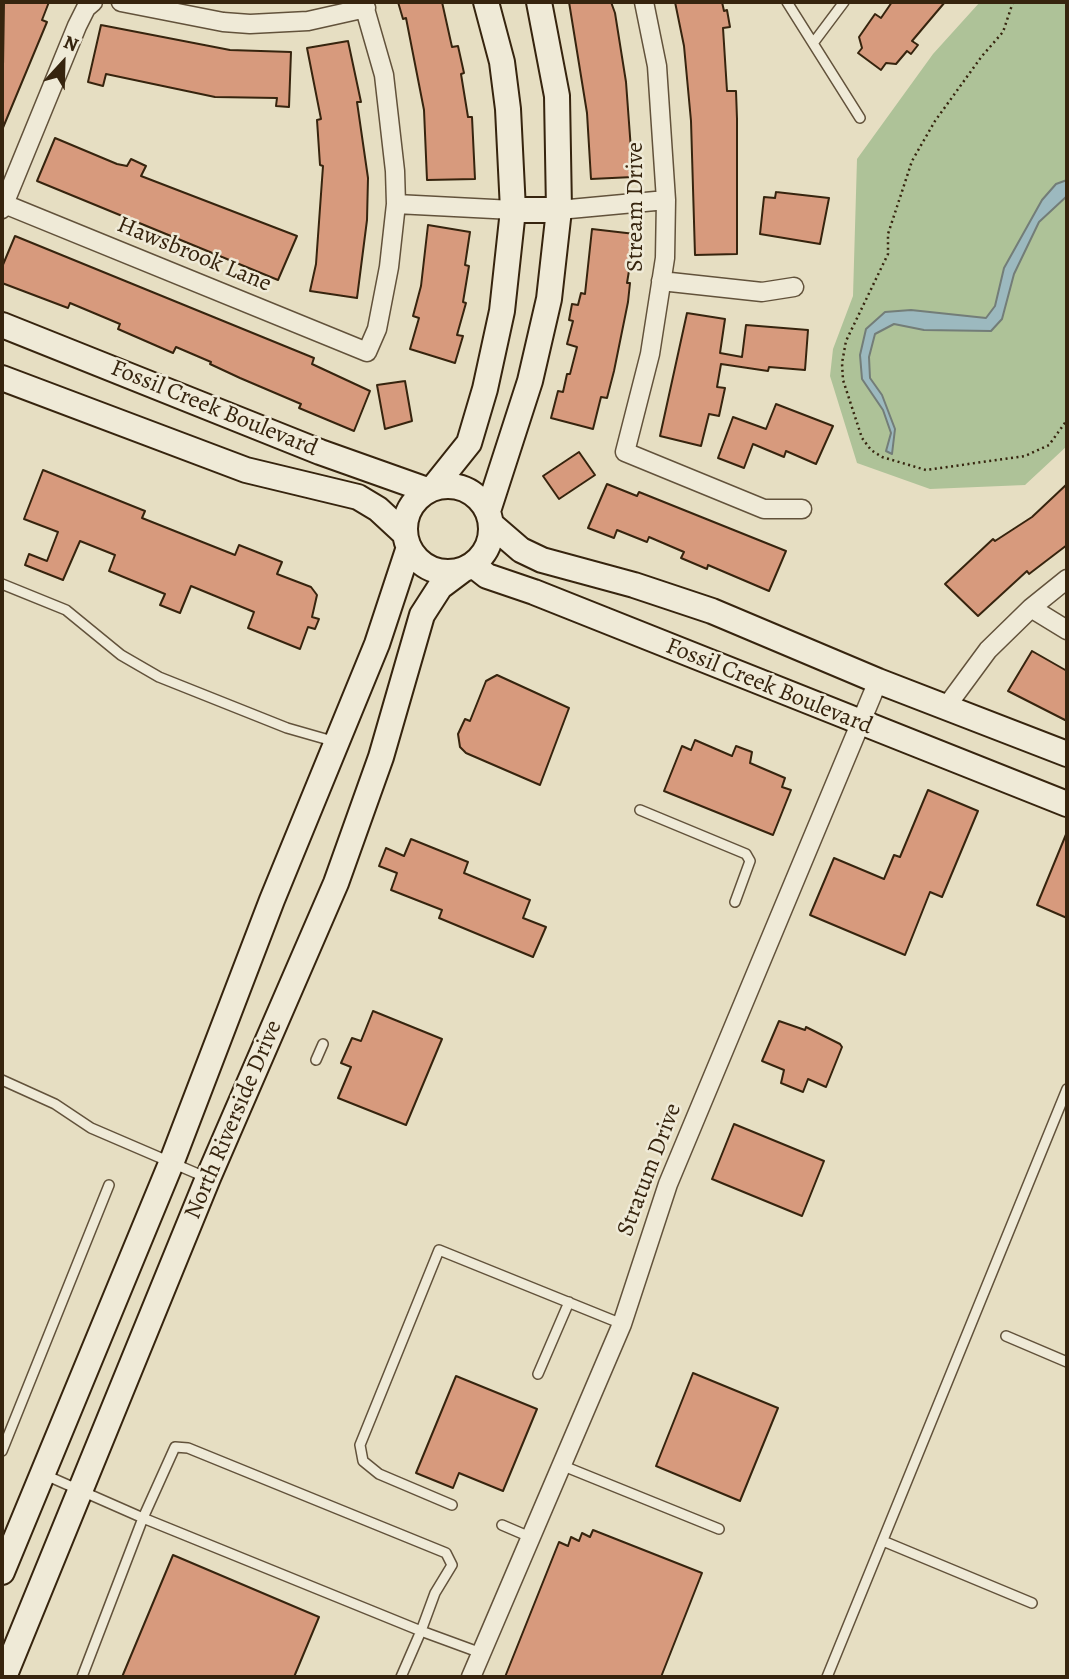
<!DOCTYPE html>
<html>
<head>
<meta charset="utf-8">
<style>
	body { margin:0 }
	#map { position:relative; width:1069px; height:1679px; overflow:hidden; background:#e6dec2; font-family:Alegreya,serif }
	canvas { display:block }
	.frame { position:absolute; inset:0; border:4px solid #36240e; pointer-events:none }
	.north { position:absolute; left:28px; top:28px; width:70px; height:70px; -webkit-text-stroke:5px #efead7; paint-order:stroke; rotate:22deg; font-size:19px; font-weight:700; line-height:28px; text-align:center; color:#36240e }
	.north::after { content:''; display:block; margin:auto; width:24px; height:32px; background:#36240e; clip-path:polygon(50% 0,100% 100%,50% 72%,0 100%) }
</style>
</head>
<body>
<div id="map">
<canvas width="1069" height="1679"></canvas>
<div class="frame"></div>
<div class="north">N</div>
</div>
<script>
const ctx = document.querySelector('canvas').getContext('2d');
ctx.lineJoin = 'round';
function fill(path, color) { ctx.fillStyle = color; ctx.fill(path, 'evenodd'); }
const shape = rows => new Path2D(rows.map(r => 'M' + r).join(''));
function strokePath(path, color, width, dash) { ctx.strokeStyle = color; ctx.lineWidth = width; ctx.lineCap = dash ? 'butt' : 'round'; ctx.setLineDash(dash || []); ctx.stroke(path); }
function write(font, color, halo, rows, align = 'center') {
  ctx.font = font + ' Alegreya,serif'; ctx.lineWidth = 5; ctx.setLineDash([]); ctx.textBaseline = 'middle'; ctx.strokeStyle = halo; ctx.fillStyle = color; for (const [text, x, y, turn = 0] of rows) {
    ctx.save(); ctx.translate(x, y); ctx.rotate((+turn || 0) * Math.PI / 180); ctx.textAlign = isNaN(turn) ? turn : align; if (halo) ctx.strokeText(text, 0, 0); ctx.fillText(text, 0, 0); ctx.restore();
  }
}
const green = shape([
	[980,2,1067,2,1067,446,1025,485,930,489,857,463,830,376,833,349,853,296,857,159,933,54]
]);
const water = shape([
	[1067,180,1067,196,1039,222,1014,274,1002,319,991,331,924,330,894,324,875,334,869,357,870,378,882,395,895,429,892,454,886,451,891,433,883,410,862,379,860,355,866,329,885,312,911,310,986,318,995,306,1004,268,1042,200,1056,184,1067,180]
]);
const building = shape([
	[4,2,49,2,42,20,47,22,2,130,4,2],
	[398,2,442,2,452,47,458,46,464,73,461,74,468,117,472,117,475,179,427,180,424,110,406,18,403,19,398,2],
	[569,2,611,2,615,13,626,82,633,177,591,179,587,113,569,2],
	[675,2,722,2,724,11,727,10,730,27,723,28,727,91,736,91,737,119,737,254,695,255,691,121,684,46,675,2],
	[892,2,945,2,912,41,918,45,911,54,907,51,896,64,886,63,881,70,858,53,862,48,859,37,875,14,881,18,892,2],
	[101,25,230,50,291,52,289,107,276,106,277,98,215,97,106,74,103,86,88,82,101,25],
	[348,41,361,102,357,102,368,178,367,220,357,298,310,291,316,264,323,166,320,165,317,120,321,119,307,48,348,41],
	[55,138,117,164,127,166,131,159,146,166,141,176,297,236,278,280,37,181,55,138],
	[776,192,829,198,820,244,760,234,764,197,775,198,776,192],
	[428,225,470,232,465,265,469,266,463,302,466,303,457,335,463,336,455,363,410,349,419,318,413,316,421,286,428,225],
	[592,229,635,234,627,283,630,283,628,302,614,371,607,398,601,397,593,429,551,418,558,391,563,392,567,374,570,374,577,347,567,344,573,321,569,320,572,304,578,305,581,293,585,294,592,229],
	[15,236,314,358,312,364,370,391,354,431,299,408,301,404,240,378,210,364,211,362,176,347,173,353,118,329,120,324,70,303,68,308,2,283,2,267,15,236],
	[687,313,725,319,720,353,742,357,746,325,808,330,805,370,769,367,768,371,721,364,717,387,725,388,719,416,709,414,701,446,660,436,687,313],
	[405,381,412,421,385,429,377,385,405,381],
	[776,404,833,426,816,464,786,451,784,457,753,444,744,468,718,458,733,417,766,429,776,404],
	[579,452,595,475,559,499,543,476,579,452],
	[43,470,145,511,142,518,235,555,239,545,282,562,277,574,311,587,317,595,312,617,319,619,315,629,308,627,300,649,248,628,254,612,191,586,180,613,160,605,165,594,109,571,115,555,80,541,63,580,25,565,29,554,47,561,58,532,24,519,43,470],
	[607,484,637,496,639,492,786,551,769,591,708,565,707,569,681,558,684,552,649,537,647,542,617,530,614,538,588,528,607,484],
	[1067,484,1067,545,1029,574,1027,571,978,616,945,584,993,539,995,541,1032,517,1067,484],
	[1032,651,1067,671,1067,721,1008,691,1032,651],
	[497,675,569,708,540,785,466,753,460,747,458,734,465,719,470,721,486,681,497,675],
	[695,740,732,756,736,746,752,752,750,763,785,778,782,787,791,790,773,835,664,791,682,746,691,750,695,740],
	[928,790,978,811,942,897,930,892,905,955,810,915,834,858,884,879,894,855,900,857,928,790],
	[1067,832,1067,918,1037,905,1067,832],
	[411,839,468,862,464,873,530,900,523,918,546,927,533,957,439,918,442,910,391,890,397,873,379,866,386,848,404,856,411,839],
	[373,1011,442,1039,406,1125,338,1098,351,1067,341,1063,352,1038,361,1041,373,1011],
	[779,1021,805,1030,806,1027,840,1044,842,1047,826,1087,808,1079,803,1092,781,1083,784,1070,762,1061,779,1021],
	[734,1124,824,1161,802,1216,712,1179,734,1124],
	[693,1373,778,1408,740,1501,656,1466,693,1373],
	[456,1376,537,1409,503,1491,459,1473,453,1488,416,1473,456,1376],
	[593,1530,702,1573,661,1677,505,1677,559,1542,568,1546,571,1537,579,1541,582,1533,590,1537,593,1530],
	[173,1555,319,1617,294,1677,122,1677,173,1555]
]);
const path = shape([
	[1013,2,1003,32,982,56,935,121,912,161,888,234,888,254,846,341,842,363,843,380,862,438,871,450,882,457,926,470,1025,456,1049,445,1067,420]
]);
const service = shape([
	[787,2,860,118],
	[814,42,844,2],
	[2,584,66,610,121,655,159,677,287,728,336,742],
	[640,810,746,854,750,861,735,902],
	[316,1060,323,1044],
	[2,1080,55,1104,91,1128,205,1177],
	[1006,1336,1067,1362],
	[538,1374,569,1302],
	[2,1451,109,1185],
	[561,1465,719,1529],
	[43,1474,143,1518,82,1677],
	[452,1505,379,1474,363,1461,360,1445,439,1250,622,1324],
	[502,1525,530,1537],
	[883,1541,1032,1603],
	[401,1677,421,1631,435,1593,452,1565,446,1553,188,1448,175,1447,143,1518,421,1631,481,1653],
	[827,1677,1067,1089]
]);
const minor = shape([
	[121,2,223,22,250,24,308,21,366,8],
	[644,2,657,66,666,200,665,258,650,354,625,452,764,509,802,509],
	[2,203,367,352,377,329,389,267,396,204,395,171,384,75,363,2],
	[396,204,513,210],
	[2,209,77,26,86,8,93,2],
	[559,210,666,200],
	[661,281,762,292,794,287],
	[1031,608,1067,630],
	[946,707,988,650,1031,608,1067,579],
	[471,1677,622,1324,668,1184,878,681]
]);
const secondary = shape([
	[513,210,559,210],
	[2,325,320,452,427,490],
	[2,378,246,470,358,497,378,509,405,534],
	'405 529a43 43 0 1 1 86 0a43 43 0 1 1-86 0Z',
	[433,488,469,443,485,389,502,311,513,210,508,109,502,62,486,2],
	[488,511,530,381,549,299,559,210,557,96,539,2],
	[492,525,521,550,542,560,634,585,712,611,878,681,1067,754],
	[473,565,487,576,534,592,1067,804],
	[2,1572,172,1161,272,900,377,644,409,547],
	[4,1677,208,1178,336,883,381,757,422,615,440,587,464,569]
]);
const streetNames = [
	["Stream Drive",636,207,-90],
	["Hawsbrook Lane",194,255,22],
	["Fossil Creek Boulevard",214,409,22],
	["Fossil Creek Boulevard",769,687,22],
	["North Riverside Drive",234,1120,-67],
	["Stratum Drive",650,1170,-69]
];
fill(green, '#aec298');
fill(water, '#9cb9bf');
strokePath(water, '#737d78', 2);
fill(building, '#d79a7d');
strokePath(building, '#36240e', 2);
strokePath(service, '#62523b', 12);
strokePath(minor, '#62523b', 21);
strokePath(secondary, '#36240e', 28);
strokePath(path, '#36240e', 2.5, [2, 3.5]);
strokePath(service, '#efead7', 9);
strokePath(minor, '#efead7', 18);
strokePath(secondary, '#efead7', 24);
write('24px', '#36240e', '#efead7', streetNames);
</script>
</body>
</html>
